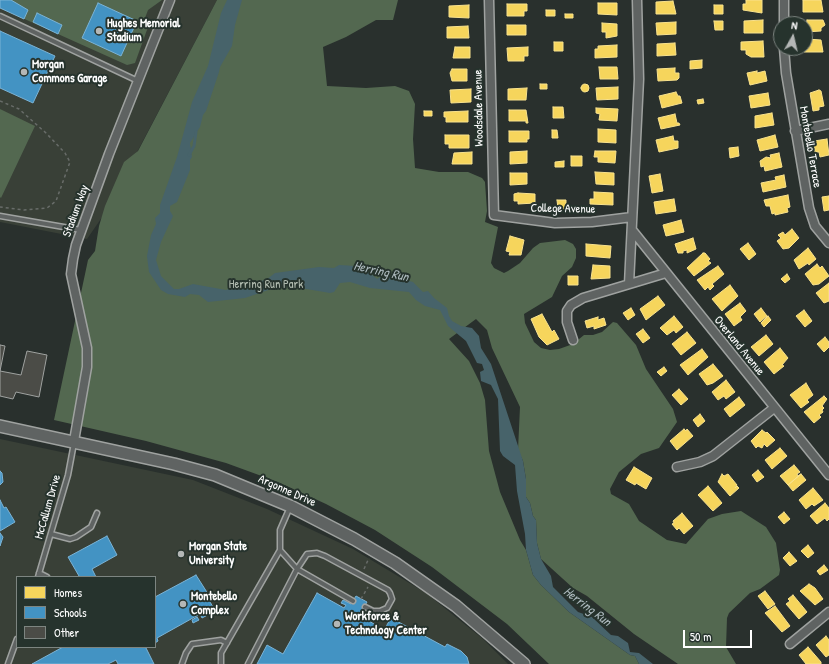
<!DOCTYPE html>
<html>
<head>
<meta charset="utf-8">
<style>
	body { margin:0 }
	#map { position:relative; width:829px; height:664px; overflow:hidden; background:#29302d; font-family:"Patrick Hand",sans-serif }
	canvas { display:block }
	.legend { position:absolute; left:16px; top:576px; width:140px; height:72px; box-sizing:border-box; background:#26332d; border:1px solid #7d8581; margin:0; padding:5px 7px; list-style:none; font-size:12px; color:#fff }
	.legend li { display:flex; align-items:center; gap:8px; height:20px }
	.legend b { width:20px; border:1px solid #7d8581 }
	.north { position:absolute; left:773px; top:16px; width:40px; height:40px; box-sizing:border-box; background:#26332d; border:1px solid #7d8581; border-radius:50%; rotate:8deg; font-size:11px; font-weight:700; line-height:16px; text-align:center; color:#fff }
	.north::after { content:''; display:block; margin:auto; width:14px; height:18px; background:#b4b7b6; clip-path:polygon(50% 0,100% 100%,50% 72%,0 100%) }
	.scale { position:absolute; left:683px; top:630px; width:69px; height:18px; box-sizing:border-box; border:2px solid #fff; border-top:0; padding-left:5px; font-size:12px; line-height:14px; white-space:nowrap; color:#fff; -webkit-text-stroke:3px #26332d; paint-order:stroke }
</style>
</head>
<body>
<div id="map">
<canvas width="829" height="664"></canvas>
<ul class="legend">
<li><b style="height:11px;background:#f6d55c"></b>Homes</li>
<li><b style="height:11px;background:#4393c3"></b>Schools</li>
<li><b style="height:11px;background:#4b4c47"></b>Other</li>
</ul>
<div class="north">N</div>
<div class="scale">50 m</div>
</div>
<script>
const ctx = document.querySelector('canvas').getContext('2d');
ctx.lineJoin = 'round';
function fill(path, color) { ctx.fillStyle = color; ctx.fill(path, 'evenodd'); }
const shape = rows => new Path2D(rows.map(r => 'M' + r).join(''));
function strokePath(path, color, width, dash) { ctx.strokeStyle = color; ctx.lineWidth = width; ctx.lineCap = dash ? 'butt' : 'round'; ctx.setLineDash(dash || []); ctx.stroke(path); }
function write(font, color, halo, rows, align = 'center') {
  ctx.font = font + ' "Patrick Hand",sans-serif'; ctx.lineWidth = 4; ctx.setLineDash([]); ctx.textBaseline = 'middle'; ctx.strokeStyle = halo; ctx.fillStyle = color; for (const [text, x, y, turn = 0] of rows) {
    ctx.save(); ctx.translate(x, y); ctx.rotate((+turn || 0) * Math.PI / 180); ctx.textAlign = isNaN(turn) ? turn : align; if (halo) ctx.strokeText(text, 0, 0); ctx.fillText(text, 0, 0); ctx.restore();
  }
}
const built = shape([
	[0,0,217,0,105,213,87,239,0,222],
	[0,439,193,480,267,509,353,549,426,593,483,639,508,664,0,664],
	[17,577,155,577,155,647,17,647]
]);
const green = shape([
	[0,0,162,0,148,10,145,18,148,27,135,63,127,65,0,8],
	[217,0,398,0,393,20,376,20,346,37,323,47,327,86,366,88,395,86,409,91,415,104,413,139,415,168,439,172,468,172,482,178,485,182,487,211,485,222,498,227,491,263,494,268,504,273,508,271,520,263,533,248,540,243,565,240,573,244,576,249,576,258,572,267,562,276,552,297,524,314,525,323,534,342,541,348,550,350,559,349,573,344,584,335,593,335,602,332,613,322,617,323,636,345,646,369,673,409,677,422,659,448,641,454,619,472,610,489,611,494,629,504,639,521,667,540,686,544,708,519,722,514,741,511,766,527,776,543,780,570,779,575,760,589,750,593,729,613,727,618,726,647,736,664,678,664,634,634,587,596,573,588,541,559,537,543,536,520,533,516,530,503,526,497,526,479,523,461,518,450,520,407,492,348,487,330,476,319,449,339,469,361,480,383,485,400,489,451,500,492,520,540,526,550,533,575,541,585,569,612,630,655,635,656,639,664,549,664,507,624,432,567,375,530,326,504,278,482,226,463,146,441,54,420,88,260,95,251,99,226,105,206,124,162,138,151],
	[0,109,35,126,1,198,0,197]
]);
const water = shape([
	[227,0,242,0,235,25,232,46,220,67,219,72,206,111,203,115,200,127,190,143,192,157,190,160,190,170,177,202,170,206,170,211,173,216,161,242,156,260,161,276,174,289,179,289,193,284,226,290,243,284,266,280,275,273,319,267,334,268,339,265,356,266,365,269,377,279,382,276,387,275,413,282,423,292,428,291,434,298,447,308,449,316,452,321,461,326,472,328,479,336,481,348,491,364,523,461,526,479,526,497,530,503,533,516,536,520,537,543,541,559,551,576,553,587,578,612,592,617,611,635,618,636,628,643,630,652,639,653,653,664,639,664,635,656,630,655,569,612,541,585,533,575,526,550,525,534,517,491,515,465,503,456,500,451,498,399,491,385,481,381,480,372,484,370,482,364,477,363,466,341,448,326,440,310,425,306,416,300,409,292,370,288,350,282,340,283,334,292,330,293,283,285,245,298,208,302,199,295,190,294,185,297,168,294,161,290,149,272,147,256,151,235,156,224,155,218,160,213,160,205,177,157,192,102,208,66,221,13]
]);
const homes = shape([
	[746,0,762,0,762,13,743,10,743,4,746,4,746,0],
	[803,0,821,0,823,12,803,12,803,0],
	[673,1,676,14,656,14,656,2,673,1],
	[598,3,617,3,617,15,598,14,598,3],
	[507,4,527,4,527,11,524,11,524,16,507,16,507,4],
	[469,5,469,18,449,17,449,6,469,5],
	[714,5,723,5,723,14,714,14,714,5],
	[546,10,555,10,555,16,546,16,546,10],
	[565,14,573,14,573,18,565,18,565,14],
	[763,20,763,33,744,33,744,21,763,20],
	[807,20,823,20,825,25,821,28,821,31,805,32,807,20],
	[714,21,723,21,723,30,715,30,714,21],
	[676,22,676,34,657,35,656,23,676,22],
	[602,23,617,24,617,36,606,38,606,32,602,32,602,23],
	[507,25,526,25,526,35,507,35,507,25],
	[468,26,469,38,447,38,447,27,468,26],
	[807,39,821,40,823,52,804,52,805,40,807,39],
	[763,41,764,57,751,57,746,54,746,50,741,50,741,42,763,41],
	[554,42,563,42,563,51,554,51,554,42],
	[675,43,676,55,657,56,657,44,675,43],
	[617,45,617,57,595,58,595,49,598,49,598,46,617,45],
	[455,47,470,47,470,58,453,58,455,47],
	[528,47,528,56,524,56,524,61,508,61,507,48,528,47],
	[702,60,702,68,690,69,690,61,702,60],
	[599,67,617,67,618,79,600,79,599,67],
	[675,68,675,73,679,73,679,78,677,80,658,81,657,69,675,68],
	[452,69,467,69,467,81,452,81,450,73,452,69],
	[757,71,757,73,765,71,767,81,750,85,747,73,757,71],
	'581 88a4 4 0 1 1 8 0a4 4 0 1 1-8 0Z',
	[540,84,547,84,547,89,540,89,540,84],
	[618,87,618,99,597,100,596,88,618,87],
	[527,88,526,100,508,100,508,89,527,88],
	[471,89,471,102,451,103,450,90,471,89],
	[819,90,821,91,824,106,819,107,819,110,813,111,810,93,819,90],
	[676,92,678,96,680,96,682,103,662,108,659,96,676,92],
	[768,93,770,105,751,108,749,96,768,93],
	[703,99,704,103,698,104,697,100,703,99],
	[553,107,563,107,564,118,553,118,553,107],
	[596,108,618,109,617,121,599,120,600,114,596,113,596,108],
	[509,110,526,110,528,123,526,123,526,121,509,121,509,110],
	[424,111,432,111,432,116,424,116,424,111],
	[468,111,468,122,446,122,446,117,444,117,444,112,468,111],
	[772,113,774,125,755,128,755,116,772,113],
	[675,114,677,123,679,123,680,125,661,129,658,118,675,114],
	[598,129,616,130,616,143,598,142,598,129],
	[552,130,557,130,558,138,552,138,552,130],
	[509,131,529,131,529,139,527,139,527,142,509,142,509,131],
	[445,135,469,135,469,148,449,148,449,144,445,144,445,135],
	[775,135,778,147,760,151,757,140,775,135],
	[673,136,674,141,678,141,678,148,659,152,656,140,673,136],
	[827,139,829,155,820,157,819,152,815,152,814,141,827,139],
	[738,147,739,156,730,158,729,148,738,147],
	[527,151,527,163,510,164,510,152,527,151],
	[595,151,616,151,615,163,598,162,598,157,594,157,595,151],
	[472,152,472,164,452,164,454,153,472,152],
	[779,153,782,167,765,171,764,166,761,167,760,161,766,157,771,158,770,155,779,153],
	[571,156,582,156,582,166,571,166,571,156],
	[564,161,564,167,555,167,555,162,564,161],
	[595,172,614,173,614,185,596,184,595,172],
	[510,173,527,173,527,184,510,185,510,173],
	[660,174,663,191,652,193,649,176,660,174],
	[784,175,786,187,763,192,761,183,776,180,775,177,784,175],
	[594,192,613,193,613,205,590,204,590,199,594,199,594,192],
	[518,193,535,194,535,203,518,204,518,201,514,201,514,194,518,193],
	[788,195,790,207,787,208,788,212,775,215,775,213,772,214,770,206,766,206,764,200,788,195],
	[829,196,829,210,824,211,822,197,829,196],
	[674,199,676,211,656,214,654,202,674,199],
	[557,200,566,200,566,209,558,209,557,200],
	[681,220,684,232,666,236,663,225,681,220],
	[792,229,799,238,789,248,783,249,777,241,781,238,778,235,783,232,785,235,792,229],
	[510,236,524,240,521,255,509,255,510,252,506,251,510,236],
	[693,238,696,249,687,253,687,250,683,251,683,253,678,253,675,244,693,238],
	[748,243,756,254,749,260,740,249,748,243],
	[586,244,611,246,610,258,586,256,586,244],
	[808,248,816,259,809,265,808,263,799,269,794,260,808,248],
	[703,253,705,253,710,259,708,261,711,263,694,276,687,268,703,253],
	[817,264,820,268,822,266,829,276,819,284,813,285,805,274,817,264],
	[593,265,610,266,610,278,591,279,593,265],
	[718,266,724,274,712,284,714,286,710,290,708,287,705,290,697,280,718,266],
	[787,274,790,279,785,283,781,279,787,274],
	[568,276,578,276,578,285,568,285,568,276],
	[829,283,829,301,824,303,816,293,829,283],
	[730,285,738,296,722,311,712,299,730,285],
	[658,296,665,305,646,320,640,309,658,296],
	[740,303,746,311,740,317,742,320,734,326,725,314,740,303],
	[631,308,635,315,628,320,623,313,631,308],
	[761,308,767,316,760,322,754,314,761,308],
	[804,310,812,321,805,327,796,316,804,310],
	[542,314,552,332,554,330,559,339,547,345,539,337,531,319,542,314],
	[674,316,683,327,676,333,674,330,667,335,660,328,674,316],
	[768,316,771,320,764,327,761,323,768,316],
	[598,317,598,320,604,318,606,325,594,329,594,326,587,328,585,321,598,317],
	[643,329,650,338,643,343,636,334,643,329],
	[687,332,696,343,681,355,672,344,687,332],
	[766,335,773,344,759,356,751,347,766,335],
	[825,337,829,342,829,347,824,352,817,344,825,337],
	[780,348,788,358,782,365,784,366,774,374,764,362,780,348],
	[702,349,708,357,688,375,680,365,702,349],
	[713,364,723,376,713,383,707,385,699,374,713,364],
	[664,367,667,371,661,376,657,372,664,367],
	[726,380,735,392,726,399,724,396,718,400,712,392,726,380],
	[806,383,813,395,807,400,809,402,801,408,790,395,806,383],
	[679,389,688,399,681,405,672,395,679,389],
	[824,396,827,399,822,406,824,408,822,410,823,412,819,415,821,417,814,423,804,412,824,396],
	[739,397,745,405,730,417,724,409,739,397],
	[700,414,705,421,698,427,693,420,700,414],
	[684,429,686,431,687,429,693,436,677,450,670,441,684,429],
	[762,430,766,433,767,432,775,440,767,447,764,444,762,448,758,446,756,448,751,441,762,430],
	[780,448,787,456,772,469,765,460,780,448],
	[794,465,800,472,797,474,798,476,801,474,788,485,780,476,794,465],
	[634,467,652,478,646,489,636,483,635,485,626,480,634,467],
	[758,470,764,477,757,482,752,475,758,470],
	[722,474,724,476,728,474,737,485,735,488,737,486,739,488,730,496,718,482,722,474],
	[801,474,806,480,793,491,788,485,801,474],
	[708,486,722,503,713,511,698,495,708,486],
	[813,488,823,500,814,506,812,504,806,509,799,500,813,488],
	[825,503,829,508,829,519,827,521,825,518,817,524,810,516,825,503],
	[784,512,790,519,784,524,778,517,784,512],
	[682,513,693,526,684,534,679,528,677,530,672,524,674,523,673,521,682,513],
	[808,545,814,553,808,558,801,551,808,545],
	[789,552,797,561,790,566,783,558,789,552],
	[824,565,828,570,820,575,817,571,824,565],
	[809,584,815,588,823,599,815,605,800,591,809,584],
	[765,591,775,604,768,609,758,596,765,591],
	[793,595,807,612,799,619,786,604,790,601,788,599,793,595],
	[775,606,790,626,782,632,765,613,775,606],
	[826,636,829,640,829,655,826,657,816,645,826,636],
	[808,647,821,662,821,664,806,664,799,655,808,647]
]);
const schools = shape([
	[0,0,11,0,28,10,24,19,0,8,0,0],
	[98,3,137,21,121,56,82,38,98,3],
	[37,13,62,25,58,34,33,22,37,13],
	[0,31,55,56,33,103,0,88,0,31],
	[0,471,2,473,3,482,0,485,0,471],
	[0,500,4,508,6,507,15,522,0,531,0,500],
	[0,533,3,537,0,546,0,533],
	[107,536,117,555,92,569,96,577,77,577,79,576,68,557,107,536],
	[196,575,210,597,208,598,215,611,202,618,200,614,157,638,158,641,155,643,155,597,196,575],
	[317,593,344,608,346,605,341,603,343,600,351,604,356,596,367,602,362,611,370,615,369,618,365,616,364,618,384,630,391,618,445,647,447,644,461,651,467,657,469,664,257,664,267,645,283,654,317,593],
	[197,617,199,620,193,623,192,620,197,617],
	[63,647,147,647,146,648,154,664,118,664,116,660,108,664,32,664,63,647]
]);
const stream = shape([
	[189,155,194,146,196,132]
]);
const building = shape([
	[0,345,5,346,0,371,21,375,27,351,47,355,39,397,16,392,13,399,0,396,0,345]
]);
const path = shape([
	[0,101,19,109,46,133,65,153,70,162,56,201,47,208,24,210,0,207],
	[364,569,369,558],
	[361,599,368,587]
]);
const lane = shape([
	[0,16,138,81],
	[0,216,81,230],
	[51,534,70,539,76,537,91,527,97,513],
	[39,573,47,577],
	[38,577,68,475,74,443],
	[353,601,297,569,307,554,317,553,325,556,388,590,390,593,392,599,387,608,380,611,373,611,365,607],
	[8,664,17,639],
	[182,664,186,653,192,644,221,640,227,643],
	[221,664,221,653,280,550,280,530,290,507],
	[248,664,297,569,280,550]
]);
const street = shape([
	[489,0,494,215,555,223,592,222,632,217],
	[784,0,784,24],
	[784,48,786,73,809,208,815,226,829,243],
	[795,131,829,124],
	[632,230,829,475],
	[629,284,639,79,637,0],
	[573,340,567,322,567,311,571,305,583,298,666,273],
	[74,441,87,367,87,348,71,274,73,259,76,245,109,154,170,0],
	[677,467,700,462,713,456,774,408],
	[790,644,829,612]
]);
const secondary = shape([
	[0,426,174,464,215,475,290,506,354,539,395,563,456,606,524,664]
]);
const markers = [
	[99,31,4,"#b4b7b6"],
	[24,72,4,"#b4b7b6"],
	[181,554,4,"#b4b7b6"],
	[183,604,4,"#b4b7b6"],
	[337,624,4,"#b4b7b6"]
];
const poiNames = [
	["Hughes Memorial",107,24],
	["Stadium",107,38],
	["Morgan",32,65],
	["Commons Garage",32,79],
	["Morgan State",189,547],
	["University",189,561],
	["Montebello",191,597],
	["Complex",191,611],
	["Workforce &",345,617],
	["Technology Center",345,631]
];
const streetNames = [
	["Woodsdale Avenue",479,108,-91],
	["Montebello Terrace",810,147,80],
	["College Avenue",563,209,1],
	["Stadium Way",76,211,-70],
	["Overland Avenue",739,346,51],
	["Argonne Drive",287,491,24],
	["McCallum Drive",48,507,-74]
];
const parkNames = [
	["Herring Run Park",266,285]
];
const waterNames = [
	["Herring Run",381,272,12],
	["Herring Run",587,607,37]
];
fill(built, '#394037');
fill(green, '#536850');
fill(water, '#47636a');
fill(homes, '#f6d55c');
strokePath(homes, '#f9e28d', 1);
fill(schools, '#4393c3');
strokePath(schools, '#7bb3d5', 1);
strokePath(stream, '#47636a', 3);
fill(building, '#4b4c47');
strokePath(building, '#9fa2a0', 1);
strokePath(lane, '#9fa2a0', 7);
strokePath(street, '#9fa2a0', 11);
strokePath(secondary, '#9fa2a0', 14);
strokePath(path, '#686c69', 1.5, [3, 3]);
strokePath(lane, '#5f6362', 4);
strokePath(street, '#5f6362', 8);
strokePath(secondary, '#5f6362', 11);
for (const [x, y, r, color] of markers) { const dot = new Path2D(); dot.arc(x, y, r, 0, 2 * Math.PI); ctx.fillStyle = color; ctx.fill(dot); strokePath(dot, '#26332d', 1.5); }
write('bold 12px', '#fff', '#26332d', poiNames, 'left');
write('12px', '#fff', '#26332d', streetNames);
write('12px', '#b5bfb3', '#26332d', parkNames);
write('italic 13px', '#aebbbf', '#26332d', waterNames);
</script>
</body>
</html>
